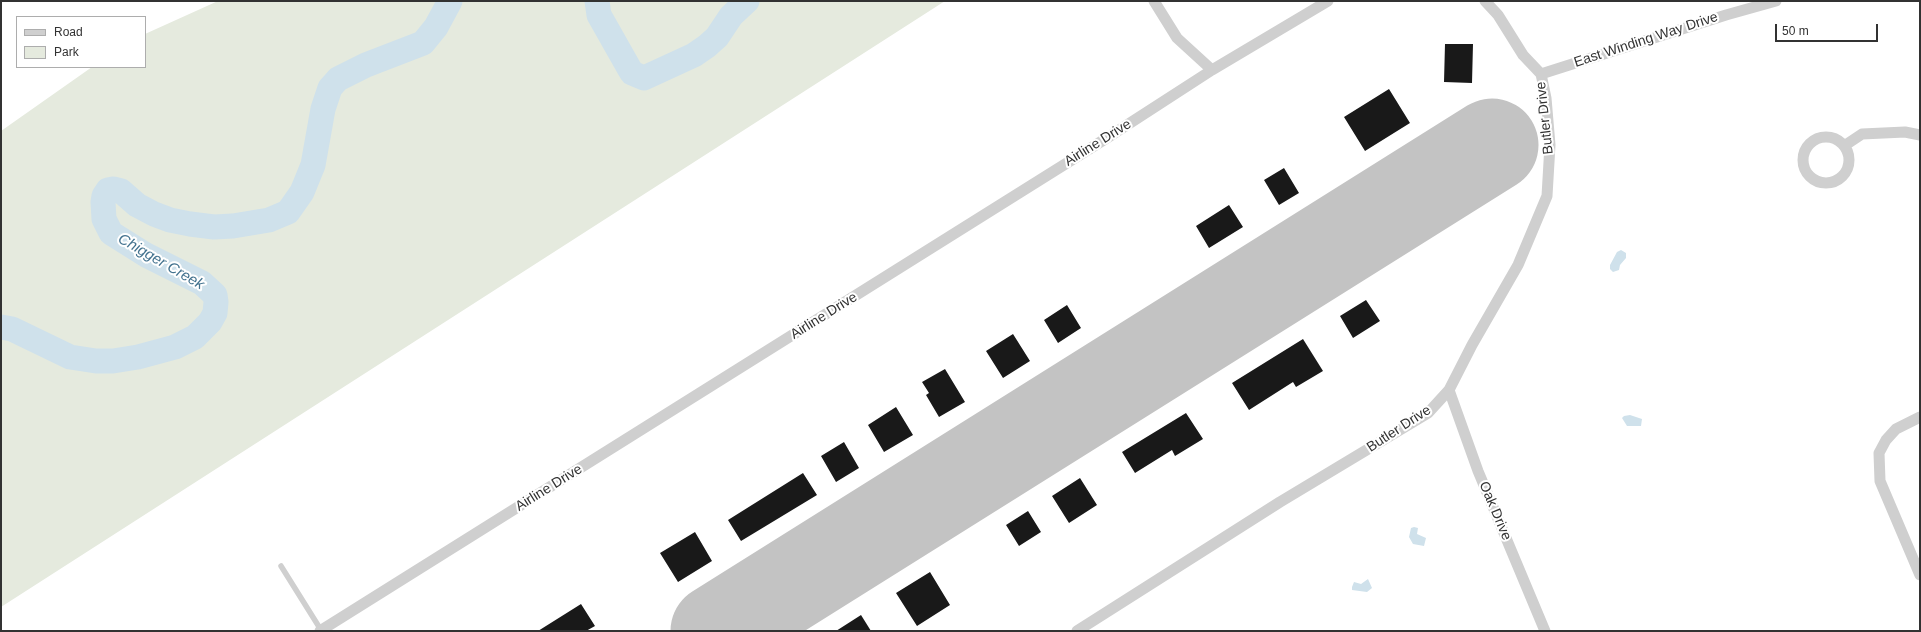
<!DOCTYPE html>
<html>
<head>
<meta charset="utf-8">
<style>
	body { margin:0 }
	#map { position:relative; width:1921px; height:632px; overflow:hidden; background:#fff; font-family:Helvetica,sans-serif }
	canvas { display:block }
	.frame { position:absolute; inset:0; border:2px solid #323232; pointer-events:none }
	.legend { position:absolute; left:16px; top:16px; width:130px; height:52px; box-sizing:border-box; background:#fff; border:1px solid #adadad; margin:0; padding:5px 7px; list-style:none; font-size:12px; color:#323232 }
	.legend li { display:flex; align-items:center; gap:8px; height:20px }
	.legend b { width:20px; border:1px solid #adadad }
	.scale { position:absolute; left:1775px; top:24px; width:103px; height:18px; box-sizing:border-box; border:2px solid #323232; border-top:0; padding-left:5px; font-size:12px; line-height:14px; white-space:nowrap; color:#323232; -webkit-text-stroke:3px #fff; paint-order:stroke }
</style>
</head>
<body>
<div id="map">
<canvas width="1921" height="632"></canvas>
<div class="frame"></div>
<ul class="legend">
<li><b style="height:5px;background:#cfcfcf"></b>Road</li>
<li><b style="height:11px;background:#e5eade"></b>Park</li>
</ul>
<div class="scale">50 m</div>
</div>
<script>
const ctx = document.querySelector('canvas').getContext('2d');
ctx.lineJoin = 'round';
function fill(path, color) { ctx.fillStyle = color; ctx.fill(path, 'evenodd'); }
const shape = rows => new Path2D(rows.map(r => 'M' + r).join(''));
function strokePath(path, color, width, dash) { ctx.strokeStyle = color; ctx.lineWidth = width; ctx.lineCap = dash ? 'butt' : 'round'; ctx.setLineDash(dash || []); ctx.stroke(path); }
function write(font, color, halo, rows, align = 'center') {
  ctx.font = font + ' Helvetica,sans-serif'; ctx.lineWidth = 4; ctx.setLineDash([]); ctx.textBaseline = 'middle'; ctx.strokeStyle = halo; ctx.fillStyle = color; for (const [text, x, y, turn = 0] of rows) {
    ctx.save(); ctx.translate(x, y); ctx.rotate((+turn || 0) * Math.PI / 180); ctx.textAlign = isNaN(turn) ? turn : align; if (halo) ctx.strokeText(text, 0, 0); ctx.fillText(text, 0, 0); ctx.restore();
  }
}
const green = shape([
	[218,1,945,1,1,607,1,131,92,67,145,67,145,34]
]);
const water = shape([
	[1621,250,1626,253,1626,258,1620,265,1619,270,1613,272,1610,269,1610,265,1617,252],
	[1630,415,1642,419,1641,426,1627,426,1622,418,1624,416],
	[1414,527,1418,528,1417,534,1426,538,1424,546,1413,544,1409,537,1411,528],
	[1368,579,1372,588,1367,592,1352,590,1352,587,1354,582,1361,584]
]);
const stream = shape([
	[1,325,2,326]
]);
const river = shape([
	[597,1,599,15,629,68,632,73,644,78,694,55,707,46,717,37,731,16,747,1],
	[1,327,12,329,70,357,96,361,113,361,138,357,175,347,195,337,210,322,215,313,216,302,215,295,202,283,146,255,111,233,104,219,103,202,104,196,108,190,113,189,121,191,137,205,154,214,170,220,190,224,214,227,233,226,269,220,288,212,302,192,313,165,323,109,330,88,338,79,366,65,423,43,436,27,450,1]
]);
const runway = shape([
	[717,631,1492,145]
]);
const building = shape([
	[1445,44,1473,44,1472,83,1444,82],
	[1389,89,1410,123,1365,151,1344,117],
	[1284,168,1299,193,1279,205,1264,180],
	[1229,205,1243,227,1209,248,1196,226],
	[1366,300,1380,321,1353,338,1340,316],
	[1067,305,1081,328,1058,343,1044,320],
	[1013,334,1030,361,1003,378,986,351],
	[1303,339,1323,371,1296,387,1293,382,1249,410,1232,383],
	[945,369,965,402,939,417,926,395,929,393,922,382],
	[896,407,913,435,884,452,868,425],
	[1186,413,1203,439,1175,456,1172,450,1135,473,1122,452],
	[844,442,859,468,836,482,821,456],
	[803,473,817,495,741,541,728,520],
	[1080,478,1097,505,1069,523,1052,496],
	[1028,511,1041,532,1019,546,1006,525],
	[695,532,712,561,678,582,660,553],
	[930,572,950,605,917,626,896,593],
	[581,604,595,626,586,631,538,631],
	[861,615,871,631,836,631]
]);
const service = shape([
	[281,566,321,630]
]);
const minor = shape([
	[1154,1,1177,38,1212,70],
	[1485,1,1498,15,1523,55,1541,74],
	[1541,74,1726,15,1776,1],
	'1803 160a23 23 0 1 1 46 0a23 23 0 1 1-46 0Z',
	[1844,146,1862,134,1905,132,1920,135],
	[1449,390,1478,471,1545,631],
	[1920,417,1896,429,1886,440,1879,453,1880,481,1920,575],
	[320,631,1110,136,1212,70,1328,1],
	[1077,631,1280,502,1428,413,1449,390,1472,345,1518,265,1547,196,1550,145,1546,98,1541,74]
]);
const streetNames = [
	["East Winding Way Drive",1646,40,-18],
	["Butler Drive",1545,118,-96],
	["Airline Drive",1098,143,-32],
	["Airline Drive",824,316,-32],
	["Butler Drive",1399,429,-33],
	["Airline Drive",549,488,-32],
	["Oak Drive",1495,511,67]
];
const waterNames = [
	["Chigger Creek",161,262,30]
];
fill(green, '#e5eade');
fill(water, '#cfe1eb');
strokePath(stream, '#cfe1eb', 4);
strokePath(river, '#cfe1eb', 25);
strokePath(runway, '#c3c3c3', 93);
fill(building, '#191919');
strokePath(service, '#cfcfcf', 5.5);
strokePath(minor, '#cfcfcf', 11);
write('14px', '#323232', '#fff', streetNames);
write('italic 15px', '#44738f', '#fff', waterNames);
</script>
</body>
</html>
